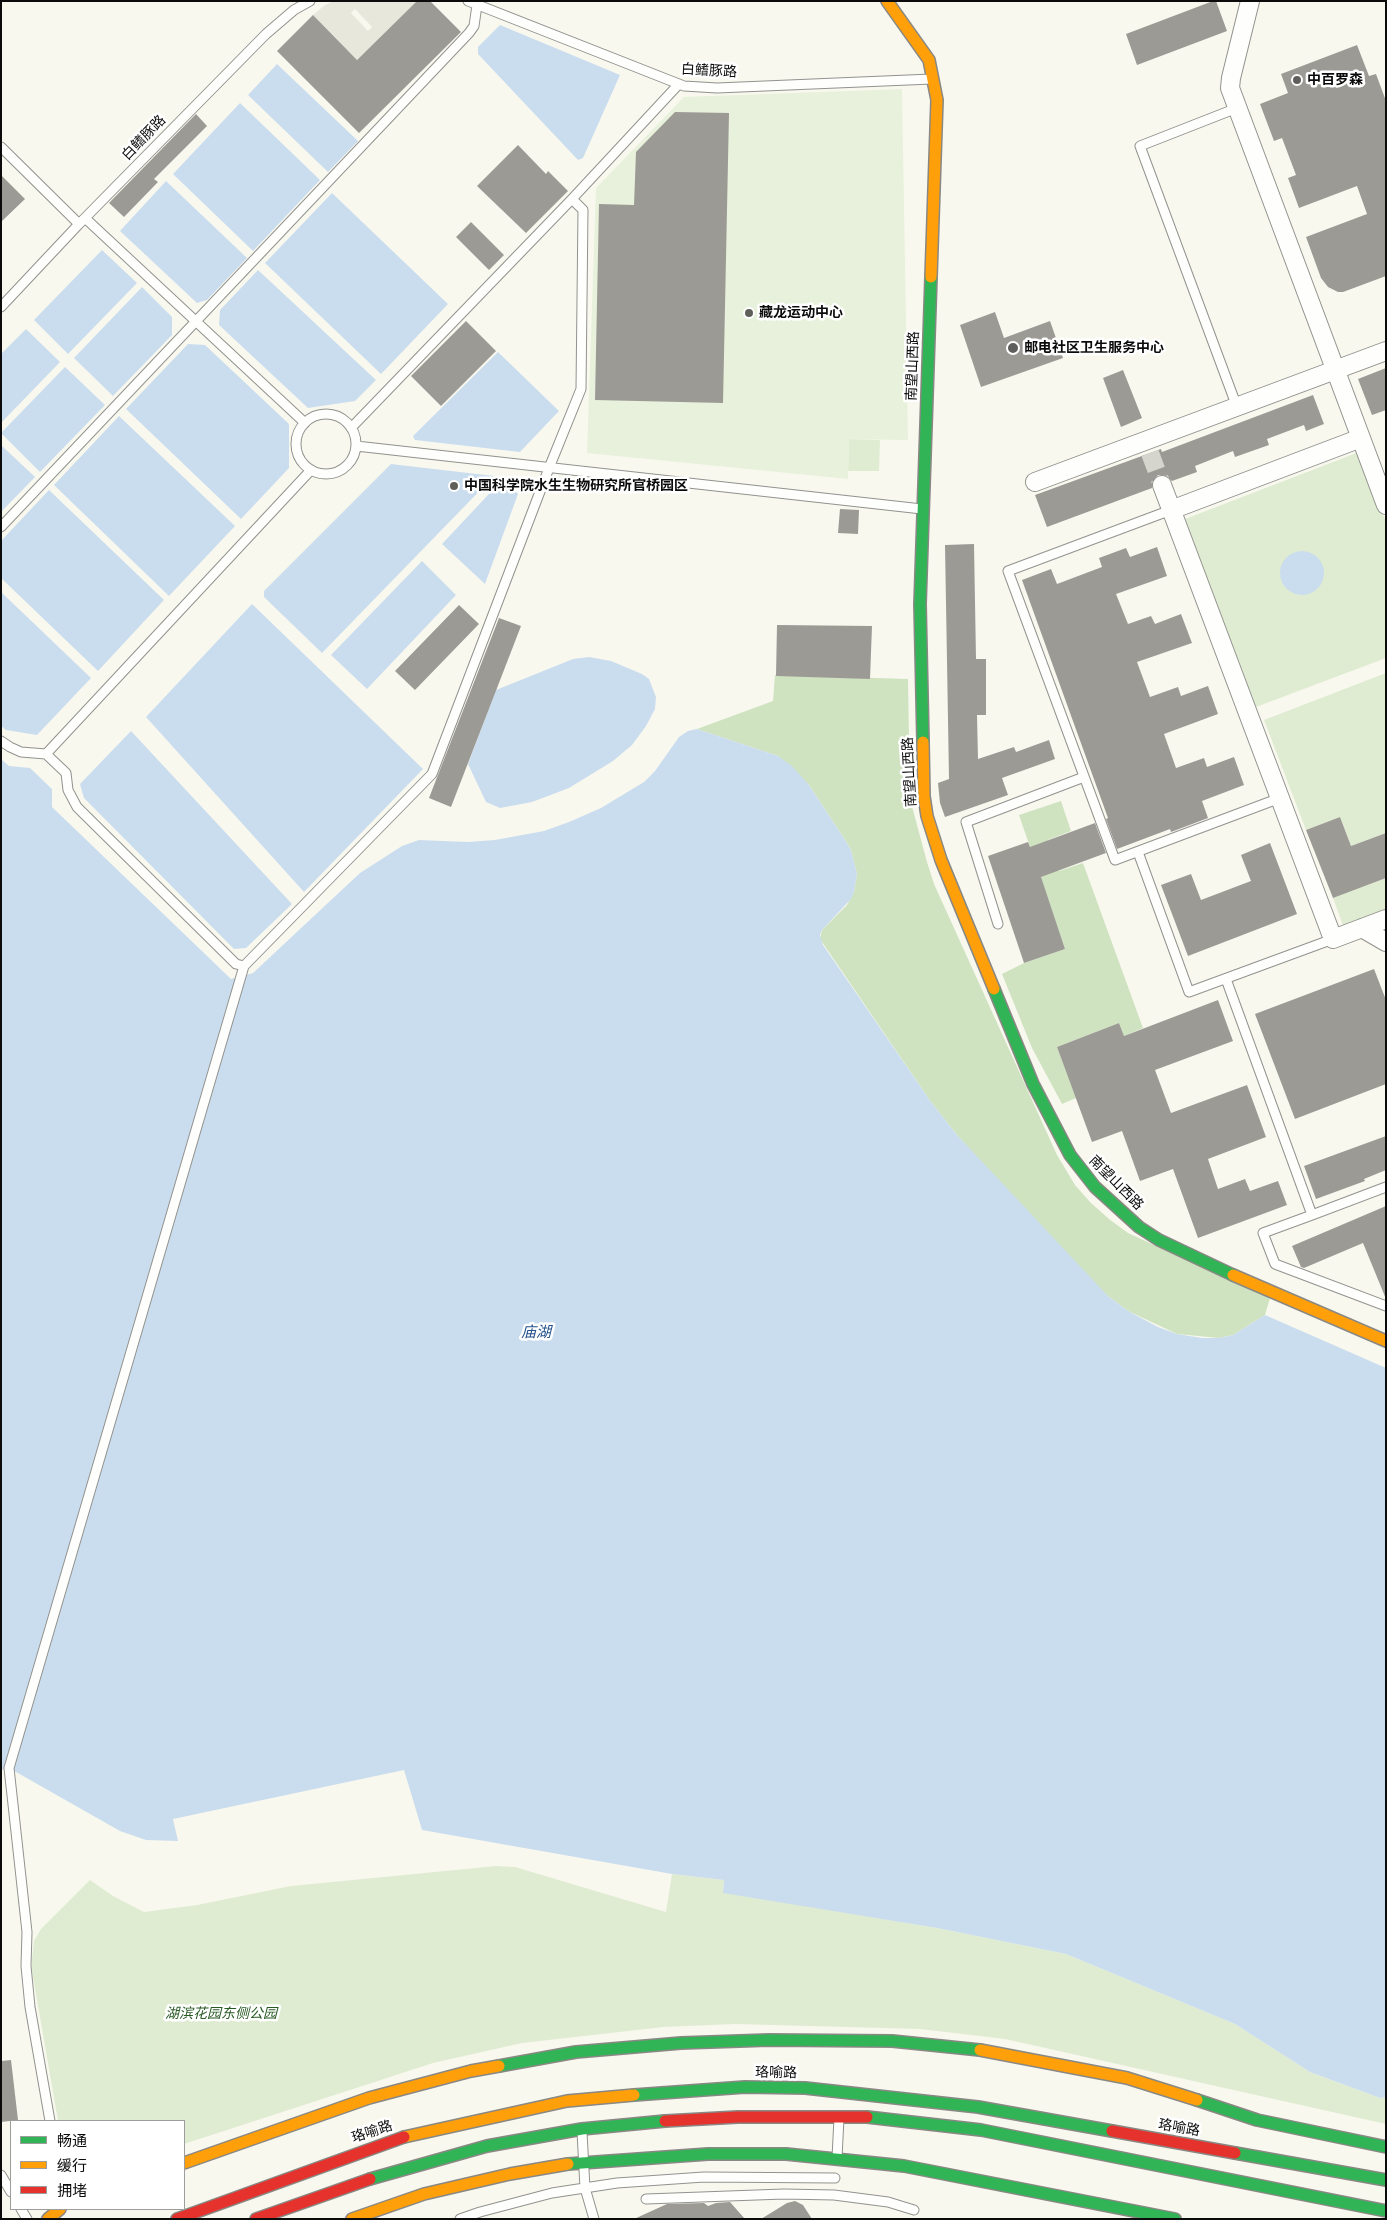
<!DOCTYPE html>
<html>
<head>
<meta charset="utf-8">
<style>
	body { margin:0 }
	#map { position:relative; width:1387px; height:2220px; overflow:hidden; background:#f9f8ef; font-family:Merriweather,"Noto Sans SC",serif }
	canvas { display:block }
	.frame { position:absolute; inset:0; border:2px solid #0b0b0b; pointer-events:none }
	.legend { position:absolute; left:10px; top:2120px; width:175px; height:90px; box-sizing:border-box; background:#fff; border:1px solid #9d9d9d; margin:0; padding:6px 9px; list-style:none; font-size:15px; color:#0b0b0b }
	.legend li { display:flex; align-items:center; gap:10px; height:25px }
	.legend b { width:25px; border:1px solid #9d9d9d }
</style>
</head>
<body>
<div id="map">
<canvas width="1387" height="2220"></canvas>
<div class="frame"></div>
<ul class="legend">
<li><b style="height:6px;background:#30b455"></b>畅通</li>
<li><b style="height:6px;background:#ff9f0a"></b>缓行</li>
<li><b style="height:6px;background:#e5322d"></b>拥堵</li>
</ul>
</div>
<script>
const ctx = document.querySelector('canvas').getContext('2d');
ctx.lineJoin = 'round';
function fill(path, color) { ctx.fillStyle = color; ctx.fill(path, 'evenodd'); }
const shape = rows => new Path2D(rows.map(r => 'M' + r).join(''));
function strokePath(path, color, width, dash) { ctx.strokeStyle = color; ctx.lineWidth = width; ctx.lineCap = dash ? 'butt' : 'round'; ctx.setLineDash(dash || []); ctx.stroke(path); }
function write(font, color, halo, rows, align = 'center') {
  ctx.font = font + ' Merriweather,"Noto Sans SC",serif'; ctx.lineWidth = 5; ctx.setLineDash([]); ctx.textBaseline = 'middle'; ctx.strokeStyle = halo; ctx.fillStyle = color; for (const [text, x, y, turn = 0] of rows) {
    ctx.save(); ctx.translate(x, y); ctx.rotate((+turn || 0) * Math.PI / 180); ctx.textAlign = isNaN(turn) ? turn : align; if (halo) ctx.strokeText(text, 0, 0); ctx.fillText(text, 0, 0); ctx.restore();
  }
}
const green = shape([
	[849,439,880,440,879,471,848,471],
	[1359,452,1386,522,1386,658,1256,707,1185,519],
	[1386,673,1386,833,1351,846,1340,817,1306,830,1264,720],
	[1386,878,1386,912,1344,928,1333,898],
	[496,1866,515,1867,666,1912,672,1874,724,1880,723,1892,937,1928,1066,1954,1235,2024,1310,2072,1380,2098,1386,2097,1386,2124,1005,2039,920,2029,735,2024,664,2027,522,2043,433,2063,184,2144,184,2121,58,2121,32,1971,32,1959,34,1941,41,1929,90,1880,113,1896,144,1912,197,1905,291,1886]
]);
const forest = shape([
	[775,675,908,679,910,799,927,862,934,884,1057,1155,1075,1185,1090,1202,1109,1219,1128,1233,1270,1298,1265,1315,1233,1335,1219,1338,1177,1334,1128,1311,1108,1296,1090,1280,957,1135,931,1102,820,939,822,930,847,905,854,892,857,874,851,850,845,840,809,785,778,756,697,729,773,701],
	[1061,801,1071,831,1048,840,1059,871,1083,863,1143,1028,1124,1036,1119,1023,1057,1047,1076,1098,1062,1104,1032,1048,1002,974,1024,963,1065,949,1019,815]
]);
const pitch = shape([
	[902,89,908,440,849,439,848,479,587,453,596,188,684,97]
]);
const plaza = shape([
	[334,1,417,1,357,60,313,15,325,5],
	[355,9,372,27,368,31,351,13]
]);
const water = shape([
	[500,25,620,75,583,158,578,160,478,54,478,47],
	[277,64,358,141,328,172,248,95],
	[240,103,320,180,253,251,173,174],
	[166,181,247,258,207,300,197,303,120,231],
	[332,193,448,304,381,374,265,263],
	[102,250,137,283,68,354,34,320],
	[258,270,376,380,355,401,308,408,219,325,220,310],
	[142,287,172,317,172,335,113,396,74,358],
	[26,329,60,362,1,423,1,354],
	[188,344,205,345,289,424,289,468,241,519,126,409],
	[498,352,559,411,520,452,415,440,413,436],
	[65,367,105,405,40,472,1,433],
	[119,416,235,526,169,596,54,485],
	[1,445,35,477,1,512],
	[391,464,494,476,322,653,264,597,264,591],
	[503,479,518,494,485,584,442,544],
	[49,490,164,600,98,671,1,578,1,541],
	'1280 573a22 22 0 1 1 44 0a22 22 0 1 1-44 0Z',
	[422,561,456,595,367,689,331,655],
	[1,592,91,678,37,735,6,730,1,726],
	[252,604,423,769,304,892,146,717],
	[589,657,611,661,642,674,649,679,656,697,655,709,646,726,632,745,613,761,569,788,532,802,500,808,486,802,468,764,496,690,573,659],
	[697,729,778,756,792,766,809,785,845,840,851,850,857,874,854,892,851,899,822,930,820,935,823,945,931,1102,957,1135,1108,1296,1128,1311,1158,1327,1177,1334,1202,1338,1219,1338,1233,1335,1265,1315,1386,1368,1386,2097,1380,2098,1310,2072,1235,2024,1066,1954,937,1928,723,1893,724,1880,672,1874,422,1830,404,1770,173,1819,178,1841,146,1840,120,1831,9,1768,1,1770,1,759,9,766,30,768,52,789,52,807,231,979,253,973,360,873,402,846,419,840,468,842,495,840,544,831,569,822,601,808,644,782,655,771,679,737,688,731],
	[131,731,292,904,246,948,234,949,84,798,80,784]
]);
const building = shape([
	[417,1,430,1,461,32,359,133,277,51,313,15,357,60],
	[1213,1,1216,1,1227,31,1137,65,1126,34],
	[1357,45,1369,76,1376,74,1386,101,1386,276,1343,292,1338,292,1328,287,1321,278,1306,237,1367,214,1357,186,1299,208,1288,178,1296,175,1282,138,1274,141,1260,104,1288,93,1281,74],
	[675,112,729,113,723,403,595,400,599,204,634,205,636,152],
	[196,114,207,126,154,179,158,182,124,217,109,203],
	[518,145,546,174,548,171,568,191,526,233,477,186],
	[1,175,25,199,1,222],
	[471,222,504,255,489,270,456,237],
	[995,312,1004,338,1050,321,1063,358,981,387,960,325],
	[466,321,496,351,441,406,411,376],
	[1386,368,1386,410,1372,415,1358,379],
	[1123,370,1142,418,1121,427,1103,378],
	[1313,395,1324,424,1306,431,1304,425,1267,439,1269,445,1235,457,1233,451,1195,466,1197,472,1172,481,1164,475,1158,475,1152,483,1152,488,1047,527,1035,495,1161,449,1162,452],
	[840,509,859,510,858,534,838,533],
	[974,544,976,659,986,659,986,715,977,715,978,759,1014,747,1016,752,1049,740,1055,759,1002,778,1008,795,945,817,940,803,938,783,949,779,945,545],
	[1157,547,1167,576,1116,594,1128,624,1151,616,1155,624,1181,614,1192,643,1137,662,1150,697,1178,687,1181,696,1208,686,1218,714,1164,734,1176,768,1204,758,1207,767,1234,757,1244,785,1202,801,1208,818,1171,832,1170,829,1117,849,1106,819,1108,818,1022,580,1051,569,1057,584,1102,567,1099,558,1126,548,1130,557],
	[459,605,479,624,415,690,395,671],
	[499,618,521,626,451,807,429,798],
	[777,625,872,626,870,679,776,676],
	[1340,817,1351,846,1386,833,1386,878,1333,898,1306,830],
	[1095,823,1106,853,1041,877,1065,949,1024,963,988,856,1028,842,1030,847],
	[1270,843,1297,914,1188,956,1161,885,1191,874,1201,900,1251,881,1241,855],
	[1374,969,1386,1000,1386,1084,1295,1119,1255,1014],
	[1218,1000,1233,1041,1155,1070,1171,1113,1247,1085,1266,1137,1208,1159,1218,1189,1245,1179,1250,1191,1278,1181,1287,1205,1198,1238,1173,1169,1140,1181,1122,1131,1092,1142,1057,1047,1119,1023,1124,1036],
	[1386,1136,1386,1170,1364,1179,1365,1181,1316,1199,1304,1166],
	[1386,1206,1386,1299,1363,1243,1304,1268,1301,1267,1292,1246],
	[11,2060,18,2120,1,2122,1,2061],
	[795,2201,803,2205,812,2219,761,2219,787,2203],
	[730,2202,745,2219,634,2219,667,2204,704,2203,708,2206,716,2203]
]);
const streetTunnel = shape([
	[1150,453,1162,485]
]);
const lane = shape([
	[468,1,684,86,717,88,932,79],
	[1,147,79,224],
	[85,218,305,423],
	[1,307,79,224,266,34,294,10,310,1],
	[1237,407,1140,146,1237,108],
	'296 444a30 30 0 1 1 60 0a30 30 0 1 1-60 0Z',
	[351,428,572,199,678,85],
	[356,446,922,509],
	[1171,510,1008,571,1115,860,1280,798],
	[1,527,469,33,474,26,477,5],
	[1,741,10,747,21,752,46,754,66,773,68,790,77,807,236,964,244,966],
	[46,754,311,470],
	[1138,852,1189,992,1333,939],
	[998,924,966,822,1084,777],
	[1226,979,1312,1215,1386,1187],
	[1312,1215,1263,1233,1275,1264,1386,1306],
	[50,2121,30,2007,26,1966,27,1932,9,1768,244,966,432,774,549,468,581,389,583,210,572,199],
	[582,2132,585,2188,594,2219],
	[837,2158,839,2118],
	[1,2175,11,2192],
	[646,2199,784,2194,834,2195,888,2202,914,2210],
	[21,2209,27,2219],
	[460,2219,480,2212,552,2193,617,2183,704,2177,835,2178]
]);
const street = shape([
	[1250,1,1231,78,1230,88,1386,505],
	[1035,482,1386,351],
	[1162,485,1333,939,1386,919],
	[1171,510,1361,438],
	[1362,928,1386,942]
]);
const fast = shape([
	[923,742,920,604,931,277],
	[994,989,1033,1084,1070,1155,1095,1187,1139,1227,1159,1240,1233,1275],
	[499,2066,576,2052,681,2043,769,2040,892,2041,980,2050],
	[634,2095,745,2087,805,2088,978,2107,1112,2131],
	[1197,2100,1257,2120,1386,2147],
	[867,2117,981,2130,1386,2211],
	[1235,2153,1386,2180],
	[568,2164,708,2154,786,2154,904,2166,1175,2219],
	[370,2179,487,2146,582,2129,665,2121]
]);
const slow = shape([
	[887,1,929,60,937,100,931,277],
	[923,742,924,796,927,816,941,860,994,989],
	[1233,1275,1386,1341],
	[980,2050,1127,2078,1197,2100],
	[404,2137,567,2101,634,2095],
	[184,2163,369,2098,471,2071,499,2066],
	[48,2219,60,2209],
	[352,2219,424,2194,510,2174,568,2164]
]);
const jam = shape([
	[665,2121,738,2117,867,2117],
	[1112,2131,1235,2153],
	[177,2219,404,2137],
	[256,2219,370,2179]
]);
const markers = [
	[1297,80,5,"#5e5e5b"],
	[749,313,5,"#5e5e5b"],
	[1013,348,6,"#5e5e5b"],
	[454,486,5,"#5e5e5b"]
];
const streetNames = [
	["白鳍豚路",709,71,3],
	["白鳍豚路",144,138,-46],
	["南望山西路",913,366,-88],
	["南望山西路",910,772,-93],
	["南望山西路",1116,1183,45],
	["珞喻路",776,2073,1],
	["珞喻路",1179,2128,10],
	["珞喻路",372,2132,-18]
];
const poiNames = [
	["中百罗森",1307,80],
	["藏龙运动中心",759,313],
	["邮电社区卫生服务中心",1024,348],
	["中国科学院水生生物研究所官桥园区",464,486]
];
const parkNames = [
	["湖滨花园东侧公园",221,2014]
];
const waterNames = [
	["庙湖",536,1333]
];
fill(green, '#dfecd2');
fill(forest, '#cfe3c1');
fill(pitch, '#e8f1db');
fill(plaza, '#e8e7dc');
fill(water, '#caddee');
fill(building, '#9c9a95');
strokePath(streetTunnel, '#d5d4cd', 18, [18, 9]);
strokePath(lane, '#92928e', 11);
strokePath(street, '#92928e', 20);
strokePath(fast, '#898884', 14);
strokePath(slow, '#898884', 14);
strokePath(jam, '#898884', 14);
strokePath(lane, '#fefefd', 9);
strokePath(street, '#fefefd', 18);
strokePath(fast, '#30b455', 11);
strokePath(slow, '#ff9f0a', 11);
strokePath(jam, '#e5322d', 11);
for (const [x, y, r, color] of markers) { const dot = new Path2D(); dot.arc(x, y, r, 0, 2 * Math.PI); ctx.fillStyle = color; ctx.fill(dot); strokePath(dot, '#fff', 2); }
write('14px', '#0b0b0b', '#fff', streetNames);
write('bold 14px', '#0b0b0b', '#fff', poiNames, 'left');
write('italic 14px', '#285a24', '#fff', parkNames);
write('italic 15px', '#24518d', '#fff', waterNames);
</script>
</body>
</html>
